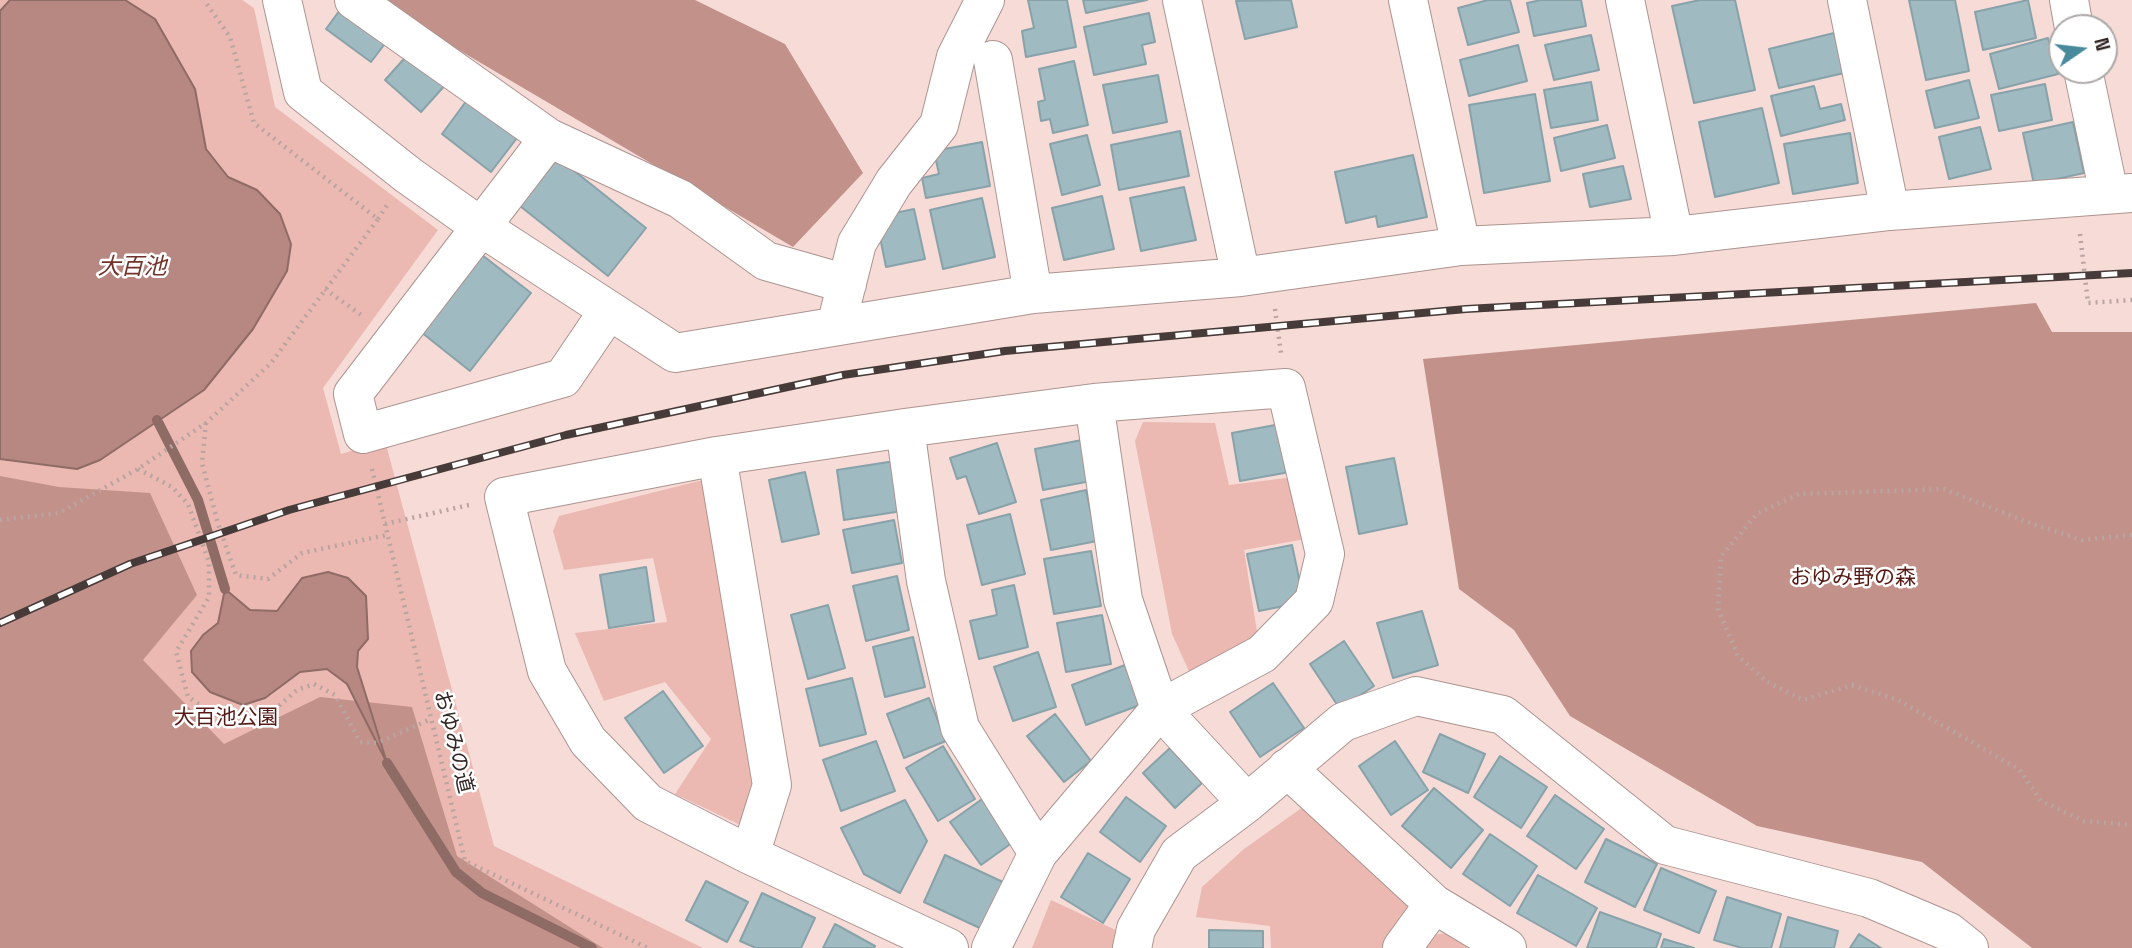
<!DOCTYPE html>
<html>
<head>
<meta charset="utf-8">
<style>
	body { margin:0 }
	#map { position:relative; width:2132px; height:948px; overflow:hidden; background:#f6dbd7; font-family:"Space Grotesk",sans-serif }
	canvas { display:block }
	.north { position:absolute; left:2048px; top:14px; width:70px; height:70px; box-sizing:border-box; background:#fff; border:2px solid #ada9a8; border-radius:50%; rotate:76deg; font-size:19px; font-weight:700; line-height:28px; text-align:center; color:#322826 }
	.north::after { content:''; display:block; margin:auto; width:24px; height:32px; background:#48899c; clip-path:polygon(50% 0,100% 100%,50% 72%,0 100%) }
</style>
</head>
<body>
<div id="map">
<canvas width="2132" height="948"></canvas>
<div class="north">N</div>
</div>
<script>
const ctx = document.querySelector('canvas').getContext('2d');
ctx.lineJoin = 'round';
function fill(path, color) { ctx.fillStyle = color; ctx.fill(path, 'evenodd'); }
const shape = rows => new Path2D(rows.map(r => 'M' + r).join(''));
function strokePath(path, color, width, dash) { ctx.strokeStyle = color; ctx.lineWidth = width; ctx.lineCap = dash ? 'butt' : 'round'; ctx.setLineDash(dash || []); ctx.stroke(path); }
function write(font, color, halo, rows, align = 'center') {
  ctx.font = font + ' "Space Grotesk","Noto Sans JP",sans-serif'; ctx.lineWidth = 5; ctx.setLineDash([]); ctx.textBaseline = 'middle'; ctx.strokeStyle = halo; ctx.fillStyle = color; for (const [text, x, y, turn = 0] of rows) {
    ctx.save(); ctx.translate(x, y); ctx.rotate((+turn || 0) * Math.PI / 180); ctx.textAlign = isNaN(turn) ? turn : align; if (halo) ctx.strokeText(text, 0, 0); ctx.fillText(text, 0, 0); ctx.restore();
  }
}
const green = shape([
	[0,0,242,0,254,8,275,107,438,230,323,388,341,454,385,441,494,846,703,948,0,948],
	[1143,422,1215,423,1229,485,1311,475,1322,536,1244,550,1258,638,1193,680,1172,634,1135,441],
	[703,480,770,771,753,831,675,794,711,739,665,682,604,701,575,633,667,622,653,558,564,570,553,531,559,516],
	[1303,807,1409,900,1407,913,1382,948,1271,948,1270,926,1196,917,1202,887,1244,849],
	[1051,900,1137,940,1135,948,1032,948],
	[1452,932,1470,948,1425,948,1434,935]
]);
const forest = shape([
	[374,0,695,0,785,44,863,173,793,247],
	[2036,303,2052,332,2132,332,2132,948,2032,948,1922,862,1757,826,1570,716,1514,630,1459,589,1423,359],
	[0,476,59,487,150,493,197,595,143,660,224,744,320,697,412,707,457,856,603,948,0,948]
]);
const water = shape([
	[10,0,125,0,155,19,195,89,206,149,228,177,257,190,280,214,291,244,287,271,253,329,204,390,100,460,77,469,0,459,0,11,10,0],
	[328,572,348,578,366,596,368,639,358,651,357,667,387,763,347,684,327,669,300,672,265,698,243,705,210,692,192,672,191,651,203,635,218,623,225,589,250,610,277,611,302,578,328,572]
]);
const stream = shape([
	[157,420,198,500,225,589],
	[387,763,456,872,482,893,592,948]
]);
const building = shape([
	[1028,0,1067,0,1076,47,1026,57,1022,31,1034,28,1028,0],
	[1083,0,1147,0,1086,13,1083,0],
	[1291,0,1297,27,1245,39,1236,1,1291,0],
	[1488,0,1510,0,1519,32,1468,45,1458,8,1488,0],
	[1541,0,1581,0,1586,26,1534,36,1527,3,1541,0],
	[1700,0,1735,0,1755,90,1694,103,1672,6,1700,0],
	[1909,0,1955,0,1969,71,1926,80,1909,0],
	[2028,0,2036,38,1983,50,1975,12,2028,0],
	[345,3,390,37,371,62,326,29,345,3],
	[1149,13,1155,42,1142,45,1146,64,1094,75,1084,27,1149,13],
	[1834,33,1844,73,1779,88,1769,49,1834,33],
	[1591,35,1599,70,1554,80,1545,45,1591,35],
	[2048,38,2058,74,1999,89,1990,54,2048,38],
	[1518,45,1527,81,1469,96,1460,60,1518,45],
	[411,51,447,83,421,112,385,80,411,51],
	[1074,61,1088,125,1053,133,1050,119,1041,121,1038,102,1045,100,1039,69,1074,61],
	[1158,75,1167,122,1113,133,1103,85,1158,75],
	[1969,80,1979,118,1935,128,1926,91,1969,80],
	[1591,82,1598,120,1551,128,1544,90,1591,82],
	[2045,84,2052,120,1999,131,1991,95,2045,84],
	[1814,86,1820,109,1841,104,1845,120,1781,136,1771,96,1814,86],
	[1535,94,1550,181,1484,193,1469,105,1535,94],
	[470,96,520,134,491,172,442,134,470,96],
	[1762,108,1779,183,1715,197,1699,122,1762,108],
	[2073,122,2084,173,2034,184,2023,133,2073,122],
	[1607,125,1615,158,1561,171,1554,138,1607,125],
	[1980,127,1991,169,1949,179,1939,137,1980,127],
	[1180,131,1189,176,1119,190,1111,145,1180,131],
	[1850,133,1858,183,1793,194,1784,144,1850,133],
	[1087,135,1100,185,1062,195,1050,144,1087,135],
	[982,142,990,186,926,198,922,178,939,174,934,151,982,142],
	[553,154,646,228,608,276,515,202,553,154],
	[1413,155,1427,217,1378,227,1376,216,1346,223,1335,172,1413,155],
	[1623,166,1631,199,1590,207,1583,174,1623,166],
	[1184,187,1196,240,1141,251,1130,198,1184,187],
	[1102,196,1114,249,1064,260,1052,208,1102,196],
	[982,198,995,257,943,269,930,210,982,198],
	[914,209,925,259,886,267,876,217,914,209],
	[482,255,531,293,470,371,421,332,482,255],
	[1286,423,1295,471,1240,481,1232,433,1286,423],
	[1082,440,1091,481,1043,490,1035,449,1082,440],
	[997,443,1016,502,979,514,966,476,957,479,950,458,997,443],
	[1394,458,1407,524,1359,534,1346,467,1394,458],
	[895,461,902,511,844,520,837,470,895,461],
	[805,472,819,534,782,542,769,480,805,472],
	[1086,490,1097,541,1051,550,1041,500,1086,490],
	[1010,514,1025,574,982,585,967,525,1010,514],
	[894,520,902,563,852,573,843,530,894,520],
	[1292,545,1304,602,1259,611,1247,554,1292,545],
	[1091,551,1101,606,1054,614,1044,559,1091,551],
	[646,567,654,621,609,628,600,575,646,567],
	[897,576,909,630,866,641,853,586,897,576],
	[1014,585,1028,647,979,659,970,621,997,615,992,590,1014,585],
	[828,605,845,668,808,679,791,615,828,605],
	[1422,611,1438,665,1393,678,1377,623,1422,611],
	[1102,615,1111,664,1066,672,1057,623,1102,615],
	[913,637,925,687,885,697,873,647,913,637],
	[1344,641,1374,686,1340,709,1310,664,1344,641],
	[1038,652,1056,707,1013,721,994,667,1038,652],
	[1125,665,1140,705,1086,725,1072,685,1125,665],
	[852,678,866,734,820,746,806,689,852,678],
	[1273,683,1304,728,1260,757,1230,712,1273,683],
	[663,691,703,746,664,773,625,718,663,691],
	[929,698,946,741,904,758,887,714,929,698],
	[1055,714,1091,761,1064,782,1027,736,1055,714],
	[1440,734,1485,754,1468,793,1423,772,1440,734],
	[876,741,895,791,841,811,823,760,876,741],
	[1395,741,1428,790,1391,815,1359,766,1395,741],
	[943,746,975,799,938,821,906,768,943,746],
	[1170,748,1202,783,1175,808,1143,773,1170,748],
	[1500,756,1547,787,1521,828,1474,797,1500,756],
	[1434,788,1483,830,1451,868,1402,826,1434,788],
	[1555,795,1604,829,1576,869,1527,836,1555,795],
	[985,797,1016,840,981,865,950,822,985,797],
	[1126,797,1166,826,1140,862,1100,832,1126,797],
	[905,800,927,841,900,893,864,874,841,828,905,800],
	[1490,834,1537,866,1510,906,1463,874,1490,834],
	[1606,839,1657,864,1635,907,1585,882,1606,839],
	[1088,853,1130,879,1103,923,1061,897,1088,853],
	[945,855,1005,883,984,930,924,902,945,855],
	[1661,868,1716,891,1699,933,1644,910,1661,868],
	[1538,875,1597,908,1576,946,1517,913,1538,875],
	[706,881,748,902,727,942,686,920,706,881],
	[762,893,815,918,801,948,756,948,740,941,762,893],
	[1727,897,1781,914,1771,948,1742,948,1714,940,1727,897],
	[1600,912,1661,934,1656,948,1587,948,1600,912],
	[1788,917,1838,931,1834,948,1780,948,1788,917],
	[835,924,875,946,874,948,823,948,835,924],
	[1209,930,1263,931,1263,948,1209,948,1209,930],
	[1859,934,1881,948,1850,948,1859,934],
	[1664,939,1694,948,1661,948,1664,939]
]);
const path = shape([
	[378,219,387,205],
	[2080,234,2088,303,2132,300],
	[325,289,364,317],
	[1275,309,1281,353],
	[206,423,202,463,218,524,236,575,268,579,302,553,387,535],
	[138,469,172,487,188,504,209,562,209,597,176,652,188,697,226,722,273,711,297,690,314,684,335,695,360,742,377,743,431,719],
	[372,469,465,861,648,948],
	[0,520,59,513,138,469,206,423,271,363,378,219,254,123,230,37,204,0],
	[385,524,469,505],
	[2132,535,2082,540,2027,522,1944,489,1799,494,1758,513,1721,556,1718,609,1738,656,1767,682,1803,700,1852,685,1898,700,2019,769,2041,801,2084,821,2132,825]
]);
const minor = shape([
	[282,0,303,92,408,175,481,227,675,353,1033,294,1241,277,1461,246,1674,236,1890,211,2132,193],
	[354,0,549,138,353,394,363,434,563,378,609,310],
	[1182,0,1241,277],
	[1408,0,1461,246],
	[1625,0,1674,236],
	[1847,0,1890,211],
	[2069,0,2074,28],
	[993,60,1033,294],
	[2083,70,2109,194],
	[549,138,680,199,766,261,847,284],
	[836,326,857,243,894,182,939,125,956,57,985,0],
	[1094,403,1123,600,1160,709,1247,803],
	[905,428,926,581,960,728,1038,853],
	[717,456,772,785,750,855],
	[1287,768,1434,904,1507,948],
	[949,948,750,855,648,803,588,741,547,671,504,497,717,456,905,428,1094,403,1286,388,1325,554,1314,601,1262,654,1160,709,1038,853,991,948],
	[1132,948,1136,929,1179,854,1247,803,1343,722,1416,696,1503,715,1665,845,1869,898,1949,932,1969,948],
	[1402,948,1434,904]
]);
const rail = shape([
	[0,623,130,564,289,510,566,435,843,375,1005,351,1466,309,2132,273]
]);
const parkNames = [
	["おゆみ野の森",1853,578],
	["大百池公園",226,718]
];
const streetNames = [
	["おゆみの道",453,742,76]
];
const waterNames = [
	["大百池",132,268]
];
fill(green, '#ebb9b1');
fill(forest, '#c2928a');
fill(water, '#b78881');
strokePath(water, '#8f6b66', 2);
strokePath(stream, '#8f6b66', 10);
fill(building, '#a0bac2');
strokePath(building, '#88a2aa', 2);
strokePath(minor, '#ad9490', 40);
strokePath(path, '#baa4a1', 4.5, [2, 5]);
strokePath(minor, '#fff', 38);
strokePath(rail, '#473b39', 8);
strokePath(rail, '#fff', 5, [16]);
write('21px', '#561a15', '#fff', parkNames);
write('21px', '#322826', '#fff', streetNames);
write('italic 23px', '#71332b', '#fff', waterNames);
</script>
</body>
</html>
